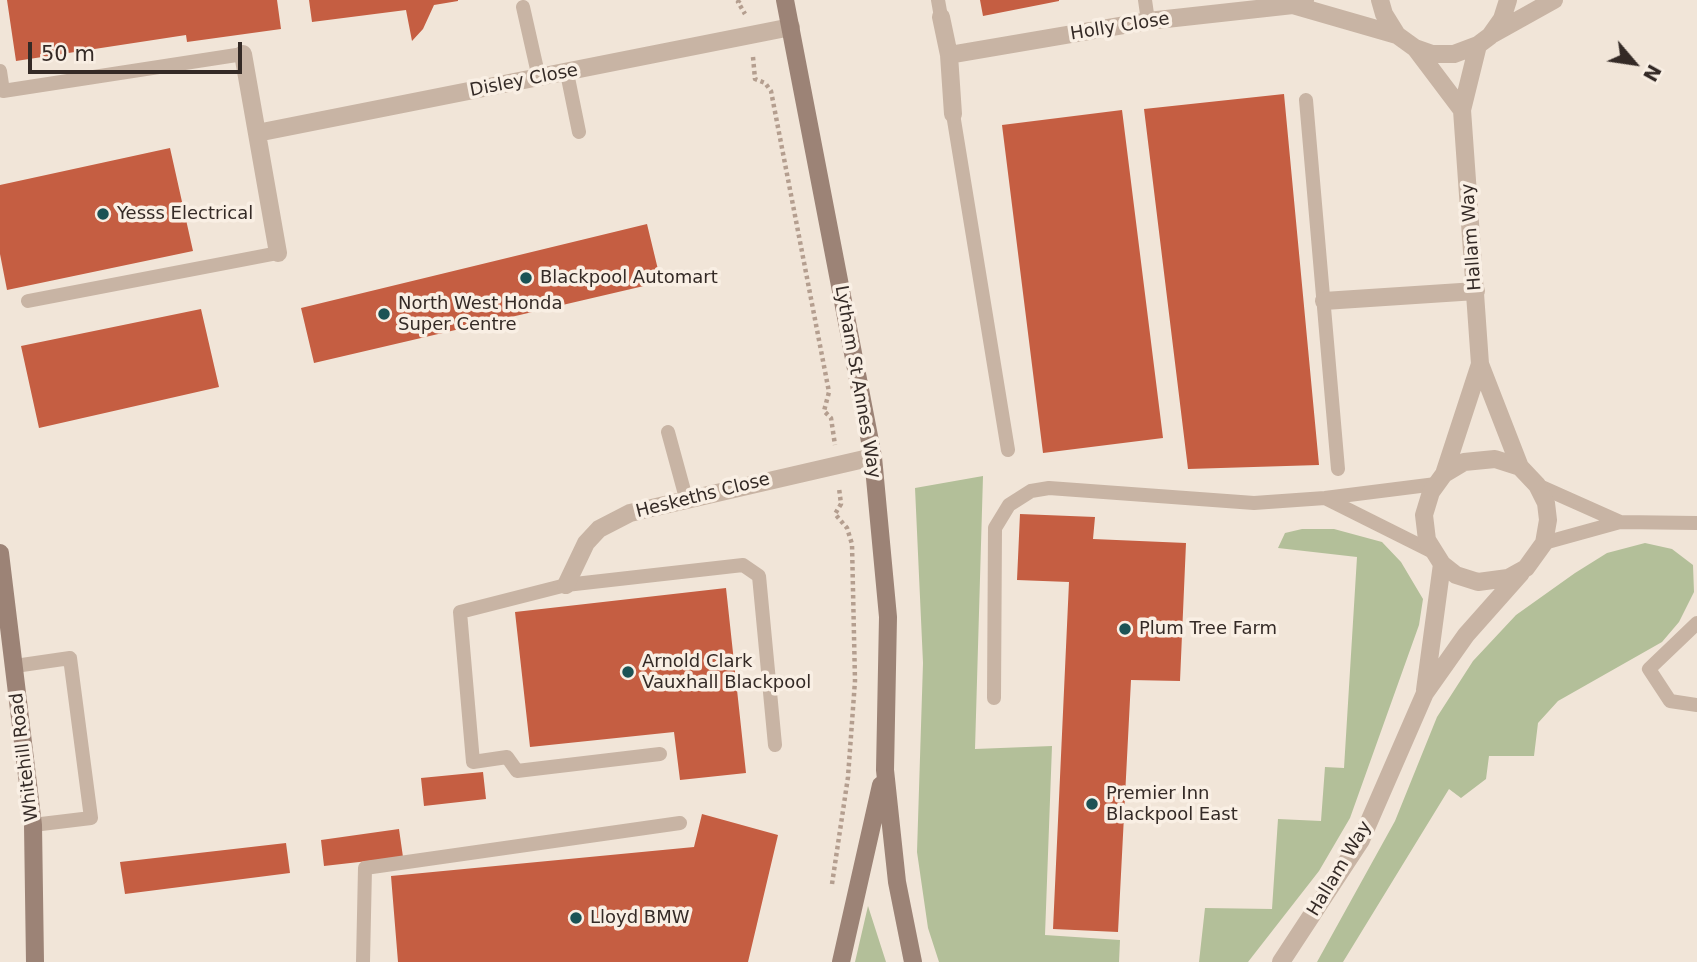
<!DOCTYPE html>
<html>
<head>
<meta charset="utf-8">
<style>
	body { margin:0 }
	#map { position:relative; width:1697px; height:962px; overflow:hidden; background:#f1e5d8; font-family:"DejaVu Sans",sans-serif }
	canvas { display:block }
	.north { position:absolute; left:1599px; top:28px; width:70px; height:70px; -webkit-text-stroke:5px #f9efe4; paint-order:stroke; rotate:119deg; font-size:19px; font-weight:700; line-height:28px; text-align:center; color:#342a26 }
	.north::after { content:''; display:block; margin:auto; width:24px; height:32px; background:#342a26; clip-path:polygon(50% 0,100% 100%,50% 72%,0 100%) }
	.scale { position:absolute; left:28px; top:42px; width:214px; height:32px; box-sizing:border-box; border:4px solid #342a26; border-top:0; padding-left:9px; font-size:21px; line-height:24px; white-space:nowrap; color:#342a26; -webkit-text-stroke:5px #f9efe4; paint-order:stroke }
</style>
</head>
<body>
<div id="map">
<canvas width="1697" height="962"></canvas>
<div class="north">N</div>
<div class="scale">50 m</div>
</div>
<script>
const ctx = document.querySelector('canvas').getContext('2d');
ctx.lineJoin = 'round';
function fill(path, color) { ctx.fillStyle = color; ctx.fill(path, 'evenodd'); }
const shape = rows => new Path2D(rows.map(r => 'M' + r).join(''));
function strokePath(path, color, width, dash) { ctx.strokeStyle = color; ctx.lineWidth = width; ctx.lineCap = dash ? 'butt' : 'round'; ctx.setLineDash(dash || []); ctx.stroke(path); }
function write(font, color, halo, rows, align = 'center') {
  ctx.font = font + ' "DejaVu Sans",sans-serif'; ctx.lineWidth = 7; ctx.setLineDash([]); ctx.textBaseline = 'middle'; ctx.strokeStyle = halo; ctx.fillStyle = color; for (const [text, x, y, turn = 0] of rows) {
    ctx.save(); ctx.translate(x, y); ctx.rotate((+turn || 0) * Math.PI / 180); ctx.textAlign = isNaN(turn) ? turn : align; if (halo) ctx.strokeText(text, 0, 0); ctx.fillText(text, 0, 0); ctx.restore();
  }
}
const green = shape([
	[983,476,975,749,1052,746,1045,935,1120,940,1119,962,939,962,928,928,917,852,923,663,915,488],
	[1302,529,1334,529,1382,542,1401,562,1423,599,1419,625,1350,818,1319,871,1248,962,1199,962,1205,908,1272,909,1278,819,1321,821,1325,767,1344,768,1357,557,1278,548,1285,533],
	[1645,543,1672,549,1693,565,1694,592,1679,622,1662,642,1558,701,1538,723,1534,756,1489,756,1486,779,1461,798,1449,789,1343,962,1317,962,1395,821,1437,717,1473,661,1516,615,1575,573,1607,553],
	[868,906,886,962,855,962]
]);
const building = shape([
	[7,0,277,0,281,29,187,42,186,35,16,61],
	[309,0,458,0,458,1,434,5,423,29,412,41,406,10,312,22],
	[980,0,1059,0,1059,1,983,16],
	[1284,94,1319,465,1188,469,1144,109],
	[1122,110,1163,438,1043,453,1002,125],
	[170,148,193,251,7,290,0,254,0,185],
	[647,224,661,282,314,363,301,308],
	[201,309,219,387,39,428,21,346],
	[1020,514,1095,517,1093,539,1186,543,1180,681,1131,680,1118,932,1053,929,1069,582,1017,580],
	[726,588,746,773,680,780,674,732,530,747,515,612],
	[483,772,486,799,424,806,421,778],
	[702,814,778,835,748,962,398,962,391,876,694,847],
	[399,829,403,857,324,866,321,840],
	[286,843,290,873,125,894,120,862]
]);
const path = shape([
	[740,0,738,2,745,14],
	[753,57,755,79,765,83,771,91,829,392,824,411,831,418,835,445],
	[832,884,848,777,855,681,852,544,847,528,835,514,841,504,839,488]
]);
const lane = shape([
	[938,0,941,17],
	[1145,0,1148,21],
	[523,7,539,78],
	[0,71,3,91,243,54],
	[567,73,579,132],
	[1306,100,1338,469],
	[953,114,1008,450],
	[28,301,278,253],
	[668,432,686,498],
	[1537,485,1620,522],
	[1325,498,1433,552],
	[1544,543,1620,522,1697,523],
	[1697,623,1649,669,1670,701,1697,705],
	[15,666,70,658,91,818,33,825],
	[994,698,995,528,1009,505,1031,491,1049,488,1254,503,1325,498,1436,484],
	[660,754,517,771,507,757,473,762,460,612,566,585,743,565,759,576,775,745],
	[363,962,365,868,680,823]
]);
const street = shape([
	[1380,0,1384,14,1397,35,1415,48,1432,54,1454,54,1478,45,1490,36,1502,19,1508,0],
	[1293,5,1397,35],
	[941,17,949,55,953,114],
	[1493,34,1554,0],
	[1478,45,1462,110,1480,364,1520,467],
	[1416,49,1462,110],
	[243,54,278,253],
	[949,55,1148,21,1293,5,1305,0],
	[257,133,791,27],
	[1324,301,1476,291],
	[1444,474,1464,462,1495,459,1520,467,1537,485,1546,503,1548,520,1544,543,1526,568,1508,578,1478,582,1456,575,1442,564,1427,540,1424,515,1431,492,1444,474,1480,364],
	[566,585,586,543,599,529,630,513,873,457],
	[1425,690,1442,564],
	[1281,962,1361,840,1425,693,1466,635,1521,573]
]);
const secondary = shape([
	[785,0,873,457,888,617,885,770,897,882,913,962],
	[0,553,33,825,35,962],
	[841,962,881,785]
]);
const markers = [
	[103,214,7,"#1c5355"],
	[526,278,7,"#1c5355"],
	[384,314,7,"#1c5355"],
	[1125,629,7,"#1c5355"],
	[628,672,7,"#1c5355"],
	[1092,804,7,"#1c5355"],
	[576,918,7,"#1c5355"]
];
const streetNames = [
	["Holly Close",1120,27,-9],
	["Disley Close",524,81,-11],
	["Hallam Way",1472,237,-94],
	["Lytham St Annes Way",857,382,80],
	["Heskeths Close",703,496,-14],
	["Whitehill Road",25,757,-97],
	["Hallam Way",1340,869,-59]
];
const poiNames = [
	["Yesss Electrical",117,214],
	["Blackpool Automart",540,278],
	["North West Honda",398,304],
	["Super Centre",398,325],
	["Plum Tree Farm",1139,629],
	["Arnold Clark",642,662],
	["Vauxhall Blackpool",642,683],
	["Premier Inn",1106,794],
	["Blackpool East",1106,815],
	["Lloyd BMW",590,918]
];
fill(green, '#b3bf99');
fill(building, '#c55e42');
strokePath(path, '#b49e8f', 4.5, [3.5, 3.5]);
strokePath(lane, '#c8b4a4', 14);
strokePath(street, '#c8b4a4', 18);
strokePath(secondary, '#9c8376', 18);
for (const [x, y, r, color] of markers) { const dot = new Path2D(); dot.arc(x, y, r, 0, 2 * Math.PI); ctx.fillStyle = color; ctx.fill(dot); strokePath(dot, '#f9efe4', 2.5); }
write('18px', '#342a26', '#f9efe4', streetNames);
write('18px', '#342a26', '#f9efe4', poiNames, 'left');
</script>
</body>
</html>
